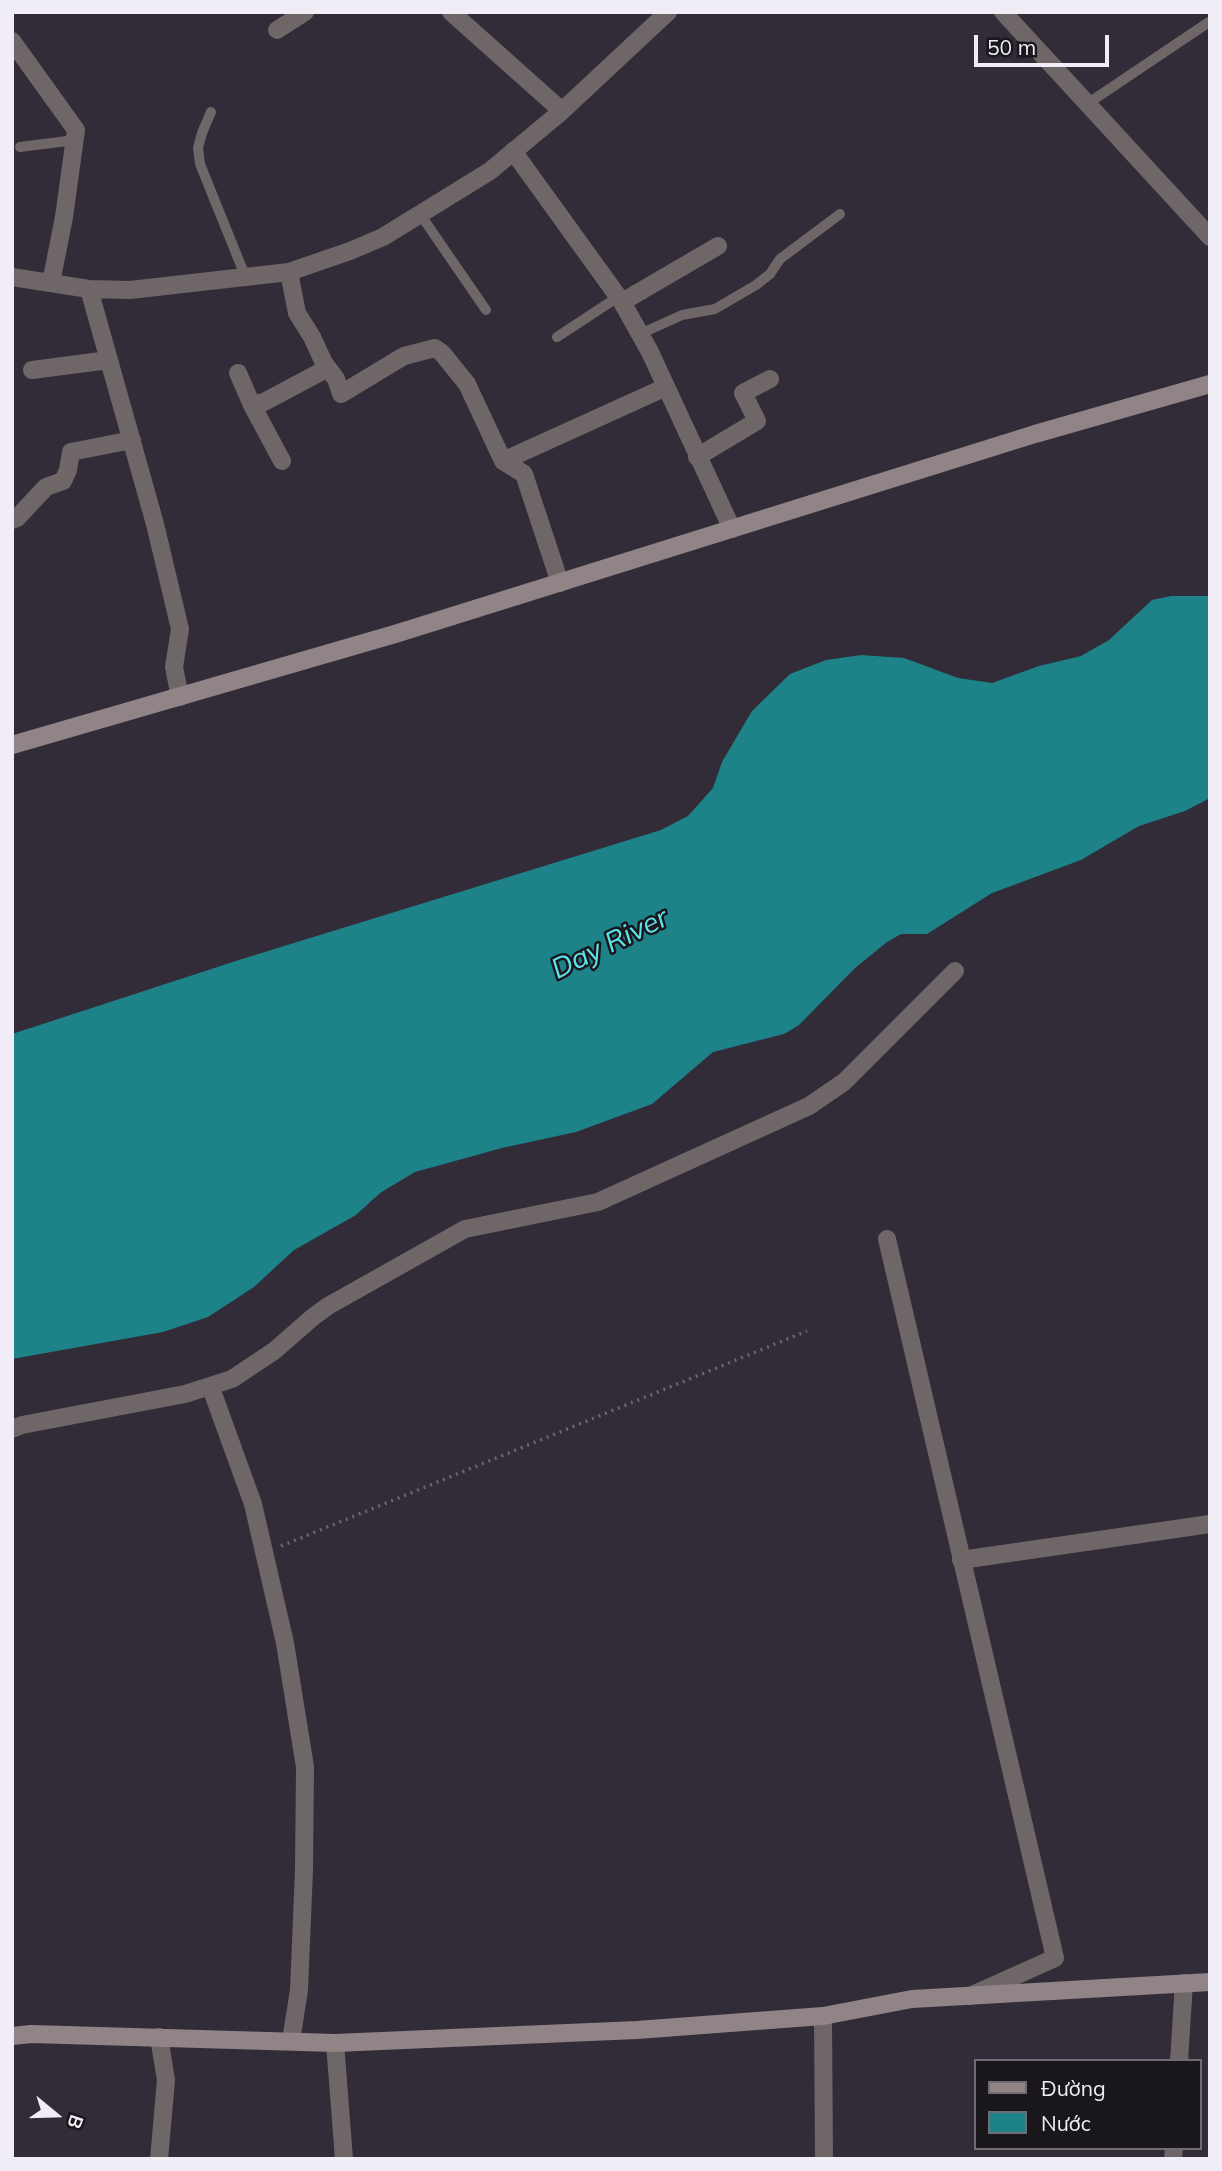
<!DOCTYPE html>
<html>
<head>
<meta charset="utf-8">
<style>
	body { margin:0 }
	#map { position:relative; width:1222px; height:2171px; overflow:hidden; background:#322c39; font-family:Mulish,sans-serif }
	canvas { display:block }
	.frame { position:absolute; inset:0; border:14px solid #f1edf6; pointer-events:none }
	.legend { position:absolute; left:974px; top:2059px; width:228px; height:91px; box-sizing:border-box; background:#19161c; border:2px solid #6f6c73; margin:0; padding:9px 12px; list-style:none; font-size:21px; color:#f1edf6 }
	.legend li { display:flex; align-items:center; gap:14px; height:35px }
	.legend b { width:35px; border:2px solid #6f6c73 }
	.north { position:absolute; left:21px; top:2080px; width:70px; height:70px; -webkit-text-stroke:5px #19161c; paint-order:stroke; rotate:109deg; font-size:19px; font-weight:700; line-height:28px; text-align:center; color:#f1edf6 }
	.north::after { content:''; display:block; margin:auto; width:24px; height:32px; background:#f1edf6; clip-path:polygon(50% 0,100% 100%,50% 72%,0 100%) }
	.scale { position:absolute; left:974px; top:35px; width:135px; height:32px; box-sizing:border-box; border:4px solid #f1edf6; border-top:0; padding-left:9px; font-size:21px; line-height:24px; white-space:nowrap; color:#f1edf6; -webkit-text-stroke:5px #19161c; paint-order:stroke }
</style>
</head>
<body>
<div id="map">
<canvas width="1222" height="2171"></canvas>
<div class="frame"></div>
<ul class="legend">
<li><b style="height:9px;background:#918486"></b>Đường</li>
<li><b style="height:19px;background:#1d8388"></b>Nước</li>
</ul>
<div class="north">B</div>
<div class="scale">50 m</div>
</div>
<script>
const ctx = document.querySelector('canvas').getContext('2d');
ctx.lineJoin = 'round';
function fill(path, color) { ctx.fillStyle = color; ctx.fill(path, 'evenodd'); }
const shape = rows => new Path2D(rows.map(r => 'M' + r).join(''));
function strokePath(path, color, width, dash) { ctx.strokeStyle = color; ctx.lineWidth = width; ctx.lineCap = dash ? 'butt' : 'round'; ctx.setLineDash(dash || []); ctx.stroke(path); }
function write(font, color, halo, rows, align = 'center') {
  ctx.font = font + ' Mulish,sans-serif'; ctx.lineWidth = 5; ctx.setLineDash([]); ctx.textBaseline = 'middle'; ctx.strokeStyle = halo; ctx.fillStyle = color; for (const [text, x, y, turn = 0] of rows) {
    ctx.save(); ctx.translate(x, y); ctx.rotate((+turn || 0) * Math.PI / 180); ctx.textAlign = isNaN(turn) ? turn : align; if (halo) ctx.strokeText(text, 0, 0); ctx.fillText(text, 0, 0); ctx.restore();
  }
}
const water = shape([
	[1171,596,1210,596,1210,798,1185,811,1139,826,1081,860,992,893,927,934,901,934,887,942,855,968,799,1025,784,1034,713,1052,652,1104,576,1132,502,1148,415,1172,380,1193,356,1215,294,1250,254,1287,208,1317,163,1332,12,1359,12,1034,242,959,661,830,688,816,713,788,722,762,752,711,790,674,826,660,861,655,904,658,958,678,992,683,1039,666,1081,656,1109,640,1152,600]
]);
const path = shape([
	[281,1546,807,1331]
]);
const lane = shape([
	[1087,104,1209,22],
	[211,112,202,133,198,148,200,164,246,278],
	[20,147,75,140],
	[420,214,486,310],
	[640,334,682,315,715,309,756,285,770,274,780,259,840,214],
	[557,337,618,297]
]);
const street = shape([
	[451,12,562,111],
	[1003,12,1210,237],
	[277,30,305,12],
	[12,41,76,130,64,217,51,283],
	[513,151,622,302,650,352,732,529],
	[289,272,297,313,312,337,324,363,336,379,341,394,404,356,435,348,442,353,467,384,503,461,524,474,560,583],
	[12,277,89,289,130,290,289,272,350,251,383,237,490,171,562,111,668,12],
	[89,289,155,524,180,629,174,667,180,697],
	[622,302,718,246],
	[32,370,109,360],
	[238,373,252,405,264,402,328,368],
	[252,405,282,461],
	[697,457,757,421,743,393,770,379],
	[503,461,666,387],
	[12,520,17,518,46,487,63,481,68,470,71,452,132,440],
	[887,1239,1055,1958,970,1996],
	[211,1388,253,1504,285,1643,305,1767,304,1870,299,1990,291,2041],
	[12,1429,22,1425,185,1394,232,1379,274,1351,313,1317,328,1306,465,1229,598,1202,809,1106,844,1082,955,971],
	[961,1560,1210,1524],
	[823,2016,824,2159],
	[335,2043,344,2159],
	[1179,2061,1184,1983],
	[159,2159,166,2080,159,2037],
	[1173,2159,1174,2148]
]);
const secondary = shape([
	[12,745,395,634,1035,434,1210,384],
	[12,2036,31,2034,335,2043,637,2030,823,2016,912,1999,1210,1982]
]);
const waterNames = [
	["Day River",610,944,-26]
];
fill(water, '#1d8388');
strokePath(path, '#6c6672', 3.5, [2, 5]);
strokePath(lane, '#6e6667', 10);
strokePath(street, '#6e6667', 18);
strokePath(secondary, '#918486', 18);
write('italic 28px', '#5ee6ed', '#19161c', waterNames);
</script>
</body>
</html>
